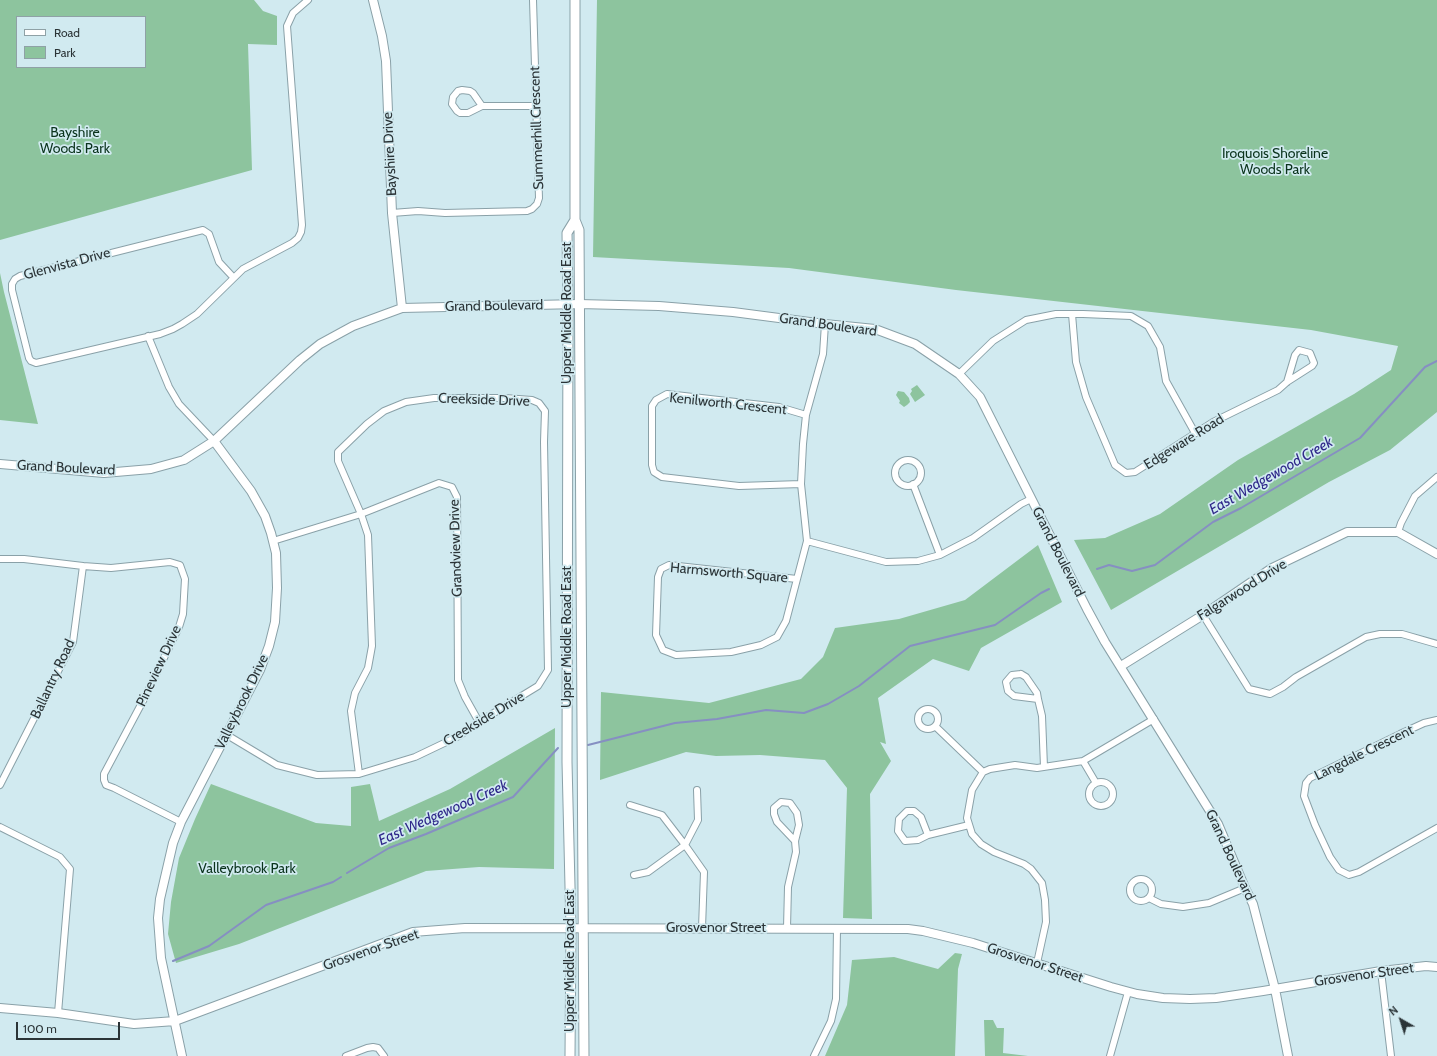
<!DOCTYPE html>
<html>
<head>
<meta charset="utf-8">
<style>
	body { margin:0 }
	#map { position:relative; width:1437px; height:1056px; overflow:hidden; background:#d1eaf0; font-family:Cabin,sans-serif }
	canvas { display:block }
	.legend { position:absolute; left:16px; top:16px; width:130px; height:52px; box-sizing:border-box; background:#d1eaf0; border:1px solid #8fa1a6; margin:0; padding:5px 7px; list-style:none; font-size:12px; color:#2b3437 }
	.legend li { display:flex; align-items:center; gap:8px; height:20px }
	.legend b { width:20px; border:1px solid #8fa1a6 }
	.north { position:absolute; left:1381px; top:1000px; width:40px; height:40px; -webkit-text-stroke:3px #d1eaf0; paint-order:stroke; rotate:321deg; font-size:11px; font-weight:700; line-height:16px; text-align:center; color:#2b3437 }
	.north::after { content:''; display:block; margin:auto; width:14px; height:18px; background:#2b3437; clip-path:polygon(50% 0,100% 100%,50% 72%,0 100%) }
	.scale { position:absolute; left:16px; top:1022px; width:104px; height:18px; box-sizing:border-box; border:2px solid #2b3437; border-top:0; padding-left:5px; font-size:12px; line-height:14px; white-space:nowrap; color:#2b3437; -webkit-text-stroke:3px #d1eaf0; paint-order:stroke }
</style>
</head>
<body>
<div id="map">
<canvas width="1437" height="1056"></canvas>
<ul class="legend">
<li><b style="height:5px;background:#fff"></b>Road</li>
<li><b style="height:11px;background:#8dc49e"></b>Park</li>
</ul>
<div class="north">N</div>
<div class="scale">100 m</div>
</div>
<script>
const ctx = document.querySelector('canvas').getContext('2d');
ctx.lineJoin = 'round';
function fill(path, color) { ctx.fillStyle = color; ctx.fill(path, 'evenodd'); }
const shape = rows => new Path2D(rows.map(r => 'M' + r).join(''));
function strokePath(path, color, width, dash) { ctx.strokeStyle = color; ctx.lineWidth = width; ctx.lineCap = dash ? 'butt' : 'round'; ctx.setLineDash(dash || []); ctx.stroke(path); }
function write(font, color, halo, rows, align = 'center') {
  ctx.font = font + ' Cabin,sans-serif'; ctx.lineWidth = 3.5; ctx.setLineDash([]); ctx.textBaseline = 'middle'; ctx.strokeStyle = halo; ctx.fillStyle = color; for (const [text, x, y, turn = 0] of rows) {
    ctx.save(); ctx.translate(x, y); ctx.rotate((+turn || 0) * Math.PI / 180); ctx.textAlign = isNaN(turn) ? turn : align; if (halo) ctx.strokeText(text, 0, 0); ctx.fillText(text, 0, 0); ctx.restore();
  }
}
const green = shape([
	[0,0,254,0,263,11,277,16,277,45,248,44,252,170,0,240],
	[17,17,145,17,145,67,17,67],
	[597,0,1437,0,1437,412,1390,450,1329,482,1111,610,1074,540,1105,538,1160,514,1238,460,1354,394,1391,370,1398,346,1311,330,956,290,789,268,593,257],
	[0,273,4,292,38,424,0,420],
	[917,385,925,395,915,402,910,394,912,391,911,389],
	[898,391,904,392,909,398,910,402,907,405,904,407,899,403,900,401,896,395],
	[1038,545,1062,602,981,648,969,671,933,659,878,698,886,744,880,742,891,761,870,794,872,919,843,918,847,788,825,760,760,755,716,756,686,752,600,780,601,692,709,703,801,679,823,657,835,628,899,619,965,600],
	[555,728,554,869,479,867,426,871,239,944,176,963,168,934,171,902,179,858,195,819,211,784,316,823,351,826,351,787,370,784,379,821,450,789],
	[955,953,962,954,958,969,955,1056,825,1056,847,1005,852,960,894,957,938,969],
	[984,1020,993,1020,997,1028,1004,1028,1003,1053,1028,1056,985,1056]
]);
const stream = shape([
	[1097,569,1109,565,1132,571,1155,565,1213,522,1241,508,1360,438,1425,367,1437,361],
	[588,745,675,723,717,719,766,710,804,713,828,704,859,686,910,646,995,625,1041,593,1049,589],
	[347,873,389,848,426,834,513,797,558,748],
	[173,961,209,946,266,905,333,882,341,877]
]);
const minor = shape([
	[462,90,470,91,473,93,482,106,468,113,460,113,457,111,452,104,453,97,458,91,462,90],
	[482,106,536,106],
	[392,213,418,211,445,213,527,211,532,209,537,204,539,198,533,0],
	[233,277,219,262,209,234,203,230,20,276,15,279,12,284,12,290,29,358,31,361,36,363,160,334,173,329,182,324,197,314,243,269,292,243,298,238,301,232,302,225,287,26,293,13,308,0],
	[1072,314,1076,362,1086,397,1115,465,1126,473,1135,472,1213,422,1278,390,1287,382,1312,366,1314,363,1310,353,1299,350,1295,355,1287,382],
	[148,336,169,387,179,404,214,441],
	[959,374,993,341,1026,320,1056,314,1083,314,1131,316,1148,326,1160,347,1166,381,1195,433],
	'895 473a13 13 0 1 1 26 0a13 13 0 1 1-26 0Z',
	[801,484,739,486,662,477,654,472,652,465,652,406,656,400,667,394,779,407,806,415],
	[913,484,940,555],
	[1398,532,1401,523,1415,496,1437,477],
	[273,541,361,514,439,483,452,487,457,497,458,680,465,697,479,722],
	[807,541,886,562,918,561,940,555,973,538,1021,504,1031,499],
	[0,559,24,559,83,566,111,568,170,562,180,565,185,579,183,614,179,627,145,697,104,774,104,780,106,785,114,788,181,822],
	[797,579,669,565,661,569,658,577,656,635,663,650,676,655,731,652,761,645,777,637,786,621,807,541,801,484,803,444,806,415,823,354,825,324],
	[1203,615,1249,689,1270,694,1283,687,1296,677,1366,637,1380,634,1402,634,1437,644],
	[1021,674,1026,677,1037,693,1038,699,1014,696,1008,691,1006,682,1012,675,1021,674],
	[1038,699,1042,716,1044,767],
	'918 719a10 10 0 1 1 20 0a10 10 0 1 1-20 0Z',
	[1437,720,1424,723,1400,734,1310,778,1306,783,1304,796,1315,825,1330,857,1339,870,1349,875,1359,872,1437,828],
	[935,726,983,772],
	[227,735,277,765,317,775,359,774,415,757,459,736,479,722,538,686,548,670,544,442,545,411,539,403,532,400,505,398,434,398,406,402,384,411,367,424,338,452,338,461,361,514,368,535,372,646,368,668,355,693,351,711,359,774],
	[1083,761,1096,783],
	'1089 794a12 12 0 1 1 24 0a12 12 0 1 1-24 0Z',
	[0,785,73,642,83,566],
	[630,805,662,815,685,845,704,872,702,928],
	[0,827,60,857,70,869,58,1013],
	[928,835,921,817,914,811,907,811,899,819,898,831,905,841,918,840,928,835,969,825],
	[634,875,648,872,685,845,698,820,697,790],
	'1130 890a11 11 0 1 1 22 0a11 11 0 1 1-22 0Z',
	[1149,898,1161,904,1183,907,1209,903,1245,888],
	[787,928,788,887,796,852,795,841,799,825,797,813,790,803,781,802,774,808,774,814,777,822,795,841],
	[1037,963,1046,922,1045,900,1042,883,1031,869,1024,864,994,852,981,844,972,834,967,818,972,790,983,772,990,769,1015,765,1037,768,1083,761,1154,719],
	[1381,971,1391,1056],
	[346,1056,367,1048,373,1047,378,1048,384,1056],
	[814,1056,831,1021,836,999,837,928],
	[1110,1056,1128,992]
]);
const tertiary = shape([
	[373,0,382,36,386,61,392,213,402,308],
	[0,464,104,473,151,469,184,460,214,441,300,360,320,344,353,326,402,308,579,304,659,306,733,312,825,324,875,329,915,344,959,374,980,397,1087,609,1105,642,1218,824,1245,888,1253,904,1275,989,1288,1056],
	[1121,666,1203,615,1272,568,1347,532,1398,532,1437,554],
	[0,1008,58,1013,134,1024,175,1021,413,932,465,928,908,929,923,931,973,943,1111,987,1137,994,1163,998,1190,999,1216,998,1263,991,1381,971,1426,966,1437,967],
	[182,1056,161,958,158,918,160,899,173,843,181,822,260,670,269,646,275,622,277,588,276,553,271,533,265,516,251,491,214,441]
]);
const secondary = shape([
	[575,0,575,220,579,230,584,1056],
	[570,1056,571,928,567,762,568,304,567,233,575,220]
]);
const streetNames = [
	["Summerhill Crescent",537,128,-92],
	["Bayshire Drive",390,154,-93],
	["Glenvista Drive",67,264,-15],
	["Grand Boulevard",494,306,-1],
	["Upper Middle Road East",567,313,-90],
	["Grand Boulevard",828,325,8],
	["Creekside Drive",484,400,2],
	["Kenilworth Crescent",728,404,6],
	["Edgeware Road",1184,442,-32],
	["Grand Boulevard",66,468,3],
	["Grandview Drive",456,548,-92],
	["Grand Boulevard",1058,552,63],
	["Harmsworth Square",729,573,5],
	["Falgarwood Drive",1242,590,-32],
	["Upper Middle Road East",567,637,-90],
	["Pineview Drive",159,666,-65],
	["Ballantry Road",53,679,-65],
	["Valleybrook Drive",242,702,-64],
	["Creekside Drive",484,719,-31],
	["Langdale Crescent",1364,753,-26],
	["Grand Boulevard",1230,855,65],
	["Grosvenor Street",716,928],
	["Grosvenor Street",371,950,-19],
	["Upper Middle Road East",570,961,-90],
	["Grosvenor Street",1035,963,18],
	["Grosvenor Street",1364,975,-8]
];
const parkNames = [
	["Bayshire",75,133],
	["Woods Park",75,149],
	["Iroquois Shoreline",1275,154],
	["Woods Park",1275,170],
	["Valleybrook Park",247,869]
];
const waterNames = [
	["East Wedgewood Creek",1271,476,-30],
	["East Wedgewood Creek",443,813,-24]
];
fill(green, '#8dc49e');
strokePath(stream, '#868fc2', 2);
strokePath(minor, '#8aa1a8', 8);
strokePath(tertiary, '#8aa1a8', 10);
strokePath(secondary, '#8aa1a8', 11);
strokePath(minor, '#fff', 6);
strokePath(tertiary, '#fff', 8);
strokePath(secondary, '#fff', 9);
write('14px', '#2b3437', '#d1eaf0', streetNames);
write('14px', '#0a331c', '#d1eaf0', parkNames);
write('italic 15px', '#2f288a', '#d1eaf0', waterNames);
</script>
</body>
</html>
